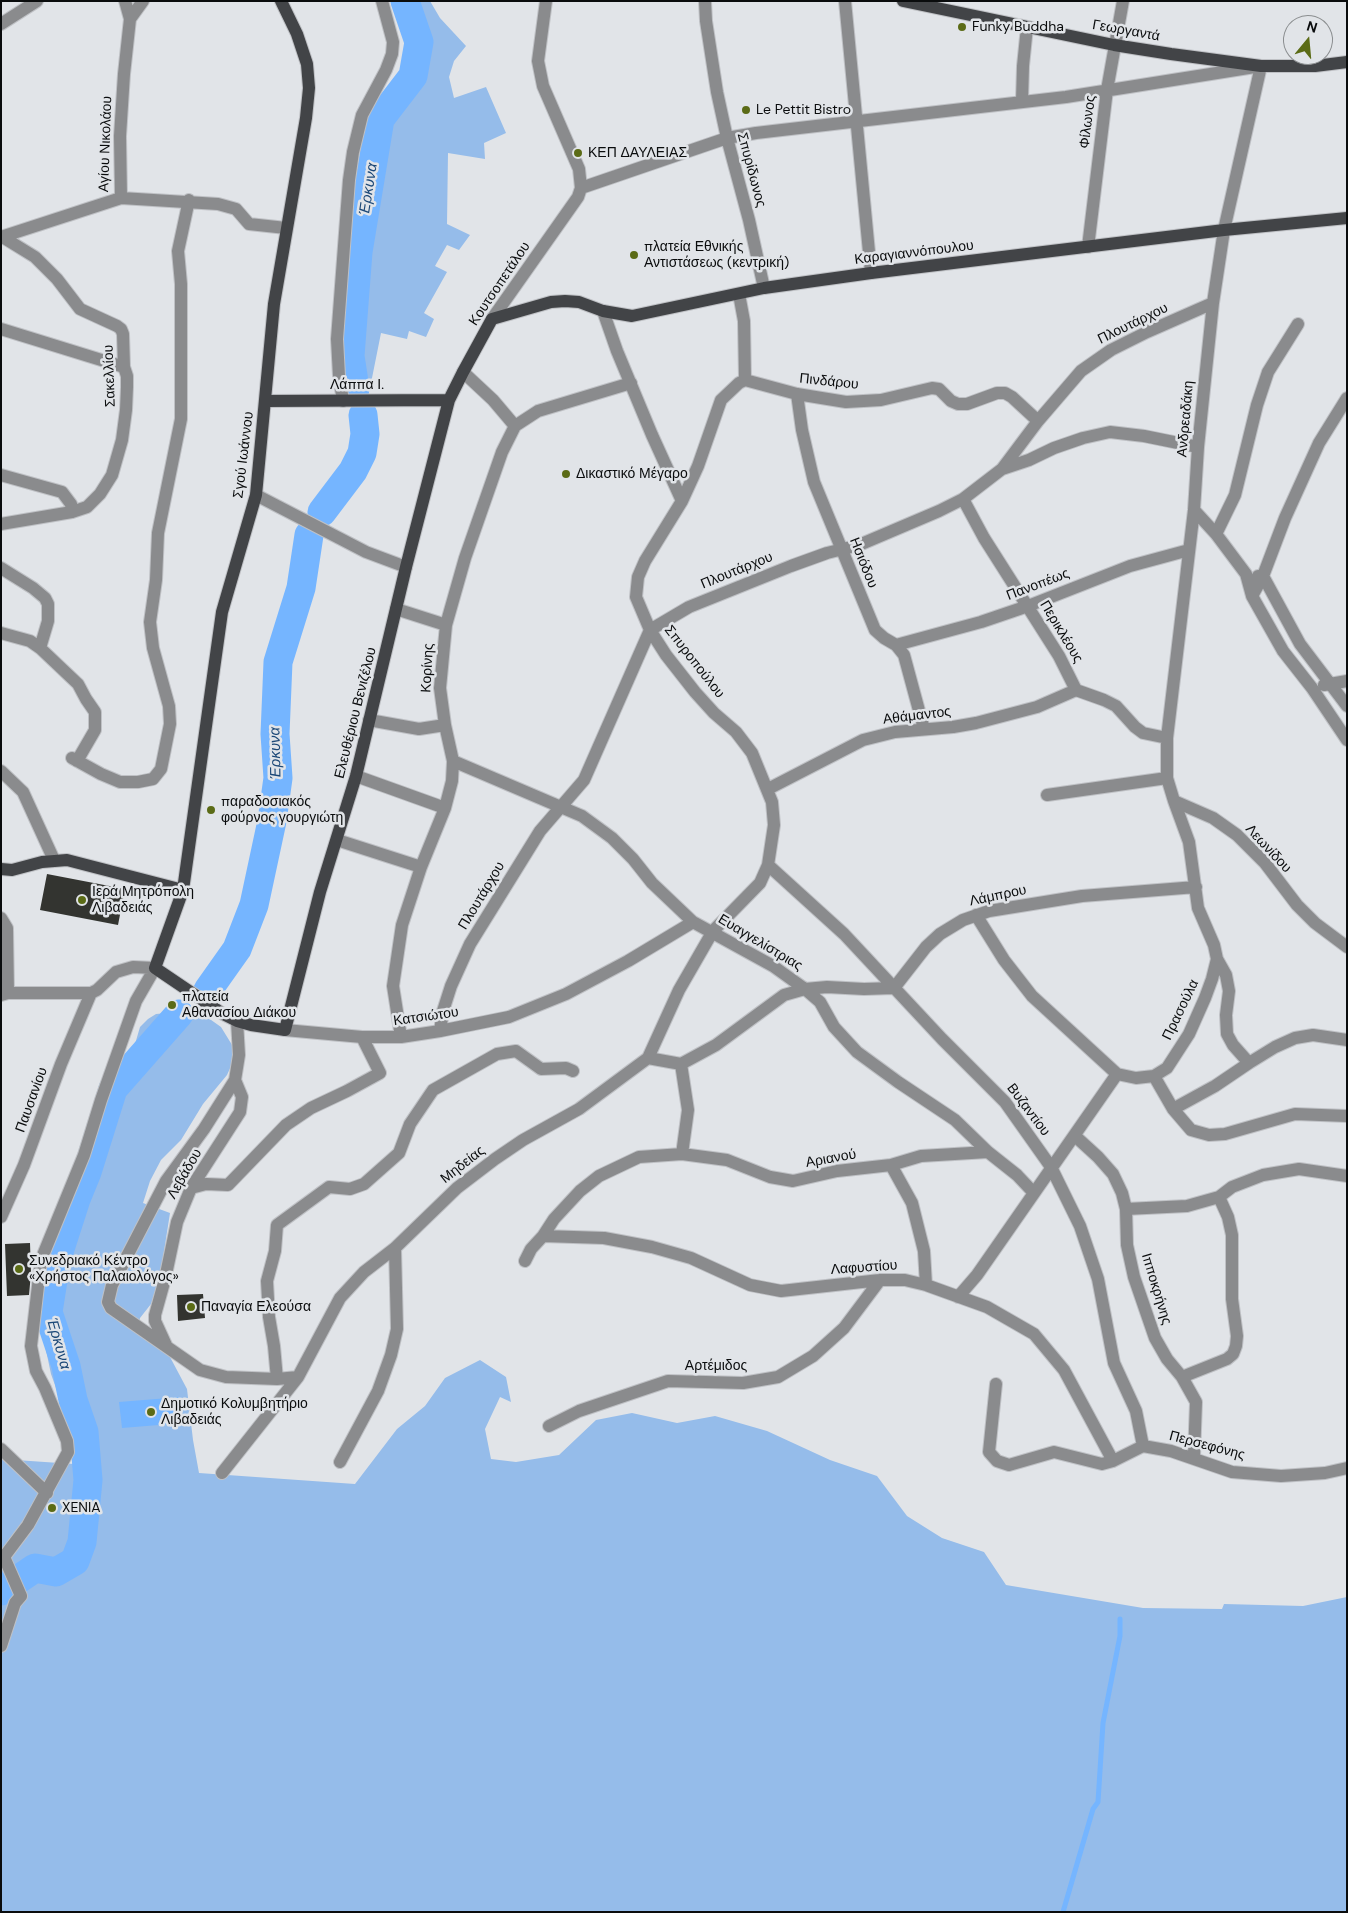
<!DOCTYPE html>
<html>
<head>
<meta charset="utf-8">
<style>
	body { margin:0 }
	#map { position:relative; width:1348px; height:1913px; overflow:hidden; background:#e1e4e8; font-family:"DM Sans",sans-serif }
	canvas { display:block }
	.frame { position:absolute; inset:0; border:2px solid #0a0c0d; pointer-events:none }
	.north { position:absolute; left:1283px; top:15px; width:50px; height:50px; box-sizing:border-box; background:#e1e4e8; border:1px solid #8b8e90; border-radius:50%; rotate:17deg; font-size:14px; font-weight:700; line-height:20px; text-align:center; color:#0a0c0d }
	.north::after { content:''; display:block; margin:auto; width:18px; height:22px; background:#5b6b16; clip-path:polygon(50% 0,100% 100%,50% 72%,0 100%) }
</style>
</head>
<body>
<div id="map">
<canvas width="1348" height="1913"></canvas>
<div class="frame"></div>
<div class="north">N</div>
</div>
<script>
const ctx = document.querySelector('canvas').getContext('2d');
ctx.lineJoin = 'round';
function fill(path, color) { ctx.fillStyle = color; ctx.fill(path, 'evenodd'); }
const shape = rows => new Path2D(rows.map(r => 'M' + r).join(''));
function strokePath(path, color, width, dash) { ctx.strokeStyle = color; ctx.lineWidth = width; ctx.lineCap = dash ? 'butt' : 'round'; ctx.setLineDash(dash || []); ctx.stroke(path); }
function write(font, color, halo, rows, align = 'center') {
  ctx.font = font + ' "DM Sans",sans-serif'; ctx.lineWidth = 5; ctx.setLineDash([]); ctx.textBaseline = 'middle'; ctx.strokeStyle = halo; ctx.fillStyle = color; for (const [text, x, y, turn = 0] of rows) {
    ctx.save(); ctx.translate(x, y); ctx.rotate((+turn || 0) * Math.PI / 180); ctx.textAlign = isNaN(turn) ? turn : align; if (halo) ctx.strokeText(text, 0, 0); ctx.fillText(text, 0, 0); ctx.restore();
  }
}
const green = shape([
	[408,1,430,1,440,18,466,46,454,61,449,77,454,98,486,87,506,133,484,143,485,159,448,153,447,224,470,235,459,250,447,245,435,266,447,272,424,313,434,319,426,337,409,331,407,339,381,333,370,388,363,387,359,364,360,289,363,255,385,121,417,76,423,42],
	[197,1010,221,1027,237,1053,227,1075,203,1104,181,1140,161,1160,150,1181,143,1203,170,1213,160,1277,151,1304,140,1318,137,1334,170,1357,187,1389,193,1440,199,1473,355,1484,397,1429,425,1406,445,1378,480,1360,506,1377,511,1402,500,1397,485,1429,491,1459,516,1462,559,1455,596,1420,632,1413,677,1423,715,1416,767,1431,830,1460,877,1476,907,1516,942,1538,984,1552,1006,1585,1143,1608,1222,1609,1224,1604,1303,1606,1347,1597,1347,1912,1,1912,1,1459,74,1464,76,1444,51,1374,43,1336,44,1303,49,1267,56,1242,111,1126,140,1027,148,1019,156,1014]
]);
const water = shape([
	[181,1397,183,1423,122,1428,119,1402]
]);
const stream = shape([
	[1063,1912,1093,1809,1098,1802,1103,1723,1120,1636,1120,1619]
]);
const river = shape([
	[355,389,350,356,358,252,380,119,413,76,419,42,405,1],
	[322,512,353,471,362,453,365,434,363,415],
	[208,990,237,949,254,905,272,821,278,778,275,734,278,662,301,588,309,535],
	[1,1591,35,1568,56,1572,75,1561,82,1542,88,1480,84,1432,73,1400,66,1366,48,1312,56,1261,76,1199,87,1172,113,1089,179,1014]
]);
const building = shape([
	[47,874,125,889,118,925,40,910],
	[30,1243,31,1273,29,1295,7,1296,5,1244],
	[203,1294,205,1318,178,1321,177,1295]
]);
const minor = shape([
	[125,1,130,19],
	[705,1,706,21,717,92,727,138,749,220,764,288],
	[845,1,871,273],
	[1,24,37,1],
	[1022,101,1023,66,1027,27],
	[581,188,727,138,756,133,1066,97,1261,66,1224,230,1213,303,1198,447,1194,510,1167,738,1167,778,1174,801,1213,818,1237,835,1265,863,1297,905,1315,923,1347,947],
	[121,198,218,204,236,209,249,224,286,228],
	[1,236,35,257,57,279,80,309,117,326,121,329,123,334,124,367,127,376,127,387,126,410,122,440,112,475,100,494,87,507,72,512,1,524],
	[1,237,121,198,120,136,124,74,130,19,143,1],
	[1088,247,1107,90,1123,1],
	[739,294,744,321,745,380,797,394,846,402,881,400,932,388,939,389,951,401,958,404,967,404,997,393,1005,393,1012,397,1038,421],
	[603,311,617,351,652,435,682,501,645,561,638,577,636,597,650,630,666,655,695,692,714,713,736,732,752,753,772,802,774,825,768,865,760,883,713,931,679,990,648,1058],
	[492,319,578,197,581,188,579,169,543,86,538,61,546,1],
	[1,329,124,367],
	[463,372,493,400,515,426],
	[797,394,802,430,814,482,875,630,884,638,896,645,904,655,924,729],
	[343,401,339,376,337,339,349,180,353,152,362,115,386,70,392,54,393,42,382,1],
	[1002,469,1029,460,1054,448,1083,438,1110,432,1144,436,1198,447],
	[1,475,62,492,71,504,72,512],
	[256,495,366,552,406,567],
	[963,499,984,538,1059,656,1076,690,1104,700,1116,706,1135,727,1143,733,1167,738],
	[682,501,698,466,721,400,739,383,745,380],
	[1194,510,1216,534,1246,574,1252,596,1283,651,1312,688,1347,740],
	[1216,534,1235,495,1257,405,1268,372,1298,324],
	[1,568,33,588,45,598,48,604,48,621,40,648],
	[1258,576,1263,576,1300,644,1347,706],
	[1252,596,1263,576,1285,518,1319,443,1347,398],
	[396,609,446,625],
	[1,633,30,641,40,648,78,684,86,699,95,712,95,730,77,761],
	[896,645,981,622,1028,606,1130,566,1189,550],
	[1324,685,1347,681],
	[369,720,419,729,445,725],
	[72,758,101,774,120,782,138,782,153,779,161,769,170,724,169,706,153,648,150,622,156,580,158,533,181,419,181,284,178,251,189,200],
	[453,761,582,816,612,838,633,859,652,883,693,922,773,966,805,989,820,1002,834,1027,857,1052,898,1082,955,1120,988,1152,1017,1175,1033,1192],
	[1,771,23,792,54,860],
	[356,776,445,808],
	[768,789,863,740,895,732,953,727,976,723,1037,707,1076,690],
	[1047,795,1167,778],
	[337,840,421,867],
	[768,865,844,934,942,1039,1005,1102,1051,1167,1080,1226,1098,1279,1114,1363,1136,1411,1143,1446],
	[976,915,1004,960,1032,996,1117,1074],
	[1,918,7,928,8,993],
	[1217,959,1226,975,1229,991,1226,1015,1227,1034,1233,1045,1249,1063,1275,1047,1295,1038,1313,1035,1347,1040],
	[1,995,8,993,91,993,97,990,116,972,133,967,155,968,136,1001,101,1100,84,1155,41,1260,31,1346,36,1371,45,1388,67,1441,68,1452,28,1525,4,1557,21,1596,15,1603,1,1646],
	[237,1021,239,1055,235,1080,204,1129,166,1181,112,1285,108,1302,111,1308,200,1370,226,1377,277,1379,298,1377],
	[285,1030,362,1037,401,1037,440,1031,509,1017,566,994,628,961,693,922],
	[440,1031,443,1011,451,986,470,944,540,831,584,780,650,630,689,607,791,566,827,553,859,545,939,511,963,499,1002,469,1038,421,1081,371,1111,350,1147,332,1213,303],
	[401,1037,393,986,402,925,421,867,445,808,452,781,453,761,445,725,440,688,446,625,465,558,502,452,515,426,538,411,631,383],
	[1154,1076,1173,1109,1191,1130,1209,1135,1225,1134,1295,1114,1347,1116],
	[1173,1109,1215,1086,1249,1063],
	[1075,1136,1098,1157,1113,1174,1122,1193,1126,1209,1127,1245,1134,1277,1155,1338,1167,1359,1182,1377,1196,1402,1194,1457],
	[682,1154,727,1160,770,1177,793,1181,837,1171,891,1165,921,1156,988,1152],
	[891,1165,912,1203,924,1251,926,1285],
	[191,1188,206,1184,228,1185,286,1125,311,1108,347,1091,380,1073,362,1037],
	[1126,1209,1187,1206,1219,1197,1232,1187,1263,1175,1299,1169,1347,1176],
	[1,1217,24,1165,61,1064,91,993],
	[543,1236,604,1238,652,1247,691,1258,750,1285,781,1291,880,1280,905,1280,926,1285,987,1307,1034,1334,1064,1370,1113,1461],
	[525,1261,531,1249,543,1236,554,1219,580,1191,599,1176,639,1157,682,1154,688,1110,681,1064],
	[958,1297,977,1275,1117,1074,1136,1078,1154,1076,1167,1068,1189,1034,1205,998,1212,979,1217,959,1214,945,1198,908,1189,842,1174,801],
	[166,1345,155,1321,155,1315,165,1279,177,1222,191,1188,240,1112,242,1097,235,1080],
	[1182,1377,1227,1359,1233,1354,1236,1346,1237,1336,1232,1299,1232,1235,1228,1217,1219,1197],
	[277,1379,274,1346,269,1317,267,1281,275,1251,277,1225,329,1187,350,1189,364,1184,399,1153,410,1124,433,1090,497,1054,516,1051,541,1069,566,1068,573,1071],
	[996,1384,989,1452,997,1461,1009,1465,1054,1452,1102,1464,1113,1461,1143,1446,1171,1451,1232,1472,1281,1476,1325,1473,1347,1468],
	[549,1426,579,1411,668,1381,743,1383,778,1377,813,1356,844,1328,880,1280],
	[1,1449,47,1493],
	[340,1462,378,1391,391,1355,397,1329,395,1248],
	[222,1473,298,1377,340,1298,364,1272,395,1248,457,1188,495,1159,523,1140,579,1109,648,1058,681,1064,716,1045,784,995,805,989,827,987,864,989,894,988,926,947,940,934,963,920,989,911,1082,896,1196,887]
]);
const major = shape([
	[281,1,297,34,307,64,309,88,306,118,274,304,256,495,222,612,183,890,155,968,223,1014,237,1021,251,1025,285,1030,320,892,356,776,406,567,449,400,463,372,492,319,551,302,565,301,579,302,603,311,632,316,764,288,871,273,1224,230,1347,218],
	[903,1,1114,45,1171,54,1261,66,1315,66,1347,62],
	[266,401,449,400],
	[1,869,12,870,42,862,67,860,183,890]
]);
const markers = [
	[962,27,5,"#5b6b16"],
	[746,110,5,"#5b6b16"],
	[578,153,5,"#5b6b16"],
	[634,255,5,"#5b6b16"],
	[566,474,5,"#5b6b16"],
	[211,810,5,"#5b6b16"],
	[82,900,5,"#5b6b16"],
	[172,1005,5,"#5b6b16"],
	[19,1269,5,"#5b6b16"],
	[191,1307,5,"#5b6b16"],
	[151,1412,5,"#5b6b16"],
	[52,1508,5,"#5b6b16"]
];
const poiNames = [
	["Funky Buddha",972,27],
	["Le Pettit Bistro",756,110],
	["ΚΕΠ ΔΑΥΛΕΙΑΣ",588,153],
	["πλατεία Εθνικής",644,247],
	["Αντιστάσεως (κεντρική)",644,263],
	["Δικαστικό Μέγαρο",576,474],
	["παραδοσιακός",221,802],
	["φούρνος γουργιώτη",221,818],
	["Ιερά Μητρόπολη",92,892],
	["Λιβαδειάς",92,908],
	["πλατεία",182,997],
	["Αθανασίου Διάκου",182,1013],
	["Συνεδριακό Κέντρο",29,1261],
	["«Χρήστος Παλαιολόγος»",29,1277],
	["Παναγία Ελεούσα",201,1307],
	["Δημοτικό Κολυμβητήριο",161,1404],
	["Λιβαδειάς",161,1420],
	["XENIA",62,1508]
];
const streetNames = [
	["Γεωργαντά",1126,31,10],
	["Φίλωνος",1088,122,-83],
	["Αγίου Νικολάου",106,144,-88],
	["Σπυρίδωνος",751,170,75],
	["Καραγιαννόπουλου",914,253,-7],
	["Κουτσοπετάλου",500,284,-56],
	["Πλουτάρχου",1133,324,-26],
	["Σακελλίου",110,376,-92],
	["Πινδάρου",829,382,6],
	["Λάππα Ι.",357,385],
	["Ανδρεαδάκη",1186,419,-85],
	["Σγού Ιωάννου",244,455,-83],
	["Ησιόδου",863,563,68],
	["Πλουτάρχου",737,571,-22],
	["Πανοπέως",1038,585,-21],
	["Περικλέους",1061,632,59],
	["Σπυροπούλου",694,662,52],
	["Κορίνης",428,668,-87],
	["Ελευθέριου Βενιζέλου",356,713,-76],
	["Αθάμαντος",917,716,-7],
	["Λεωνίδου",1268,849,47],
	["Πλουτάρχου",482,896,-59],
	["Λάμπρου",998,896,-12],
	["Ευαγγελίστριας",760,943,31],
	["Πρασούλα",1181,1010,-64],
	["Κατσιώτου",426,1017,-8],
	["Παυσανίου",32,1100,-70],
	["Βυζαντίου",1028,1110,53],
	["Αριανού",831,1159,-10],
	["Μηδείας",463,1165,-38],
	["Λεβάδου",185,1174,-60],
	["Λαφυστίου",864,1268,-4],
	["Ιπποκρήνης",1156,1289,73],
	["Αρτέμιδος",716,1366],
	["Περσεφόνης",1207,1446,15]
];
const waterNames = [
	["Έρκυνα",369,189,-81],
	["Έρκυνα",276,753,-91],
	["Έρκυνα",58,1344,74]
];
fill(green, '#95bcea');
fill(water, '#75b5ff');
strokePath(stream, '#75b5ff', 5);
strokePath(river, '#75b5ff', 29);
fill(building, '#333430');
strokePath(minor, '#bfc1c5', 14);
strokePath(major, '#bfc1c5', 14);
strokePath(minor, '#8a8b8d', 12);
strokePath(major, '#424447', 12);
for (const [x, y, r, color] of markers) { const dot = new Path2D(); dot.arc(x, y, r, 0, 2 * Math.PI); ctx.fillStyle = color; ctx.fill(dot); strokePath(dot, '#e1e4e8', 2); }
write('14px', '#0a0c0d', '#e1e4e8', poiNames, 'left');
write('14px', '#0a0c0d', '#e1e4e8', streetNames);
write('italic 15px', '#1c4877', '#e1e4e8', waterNames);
</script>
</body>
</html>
